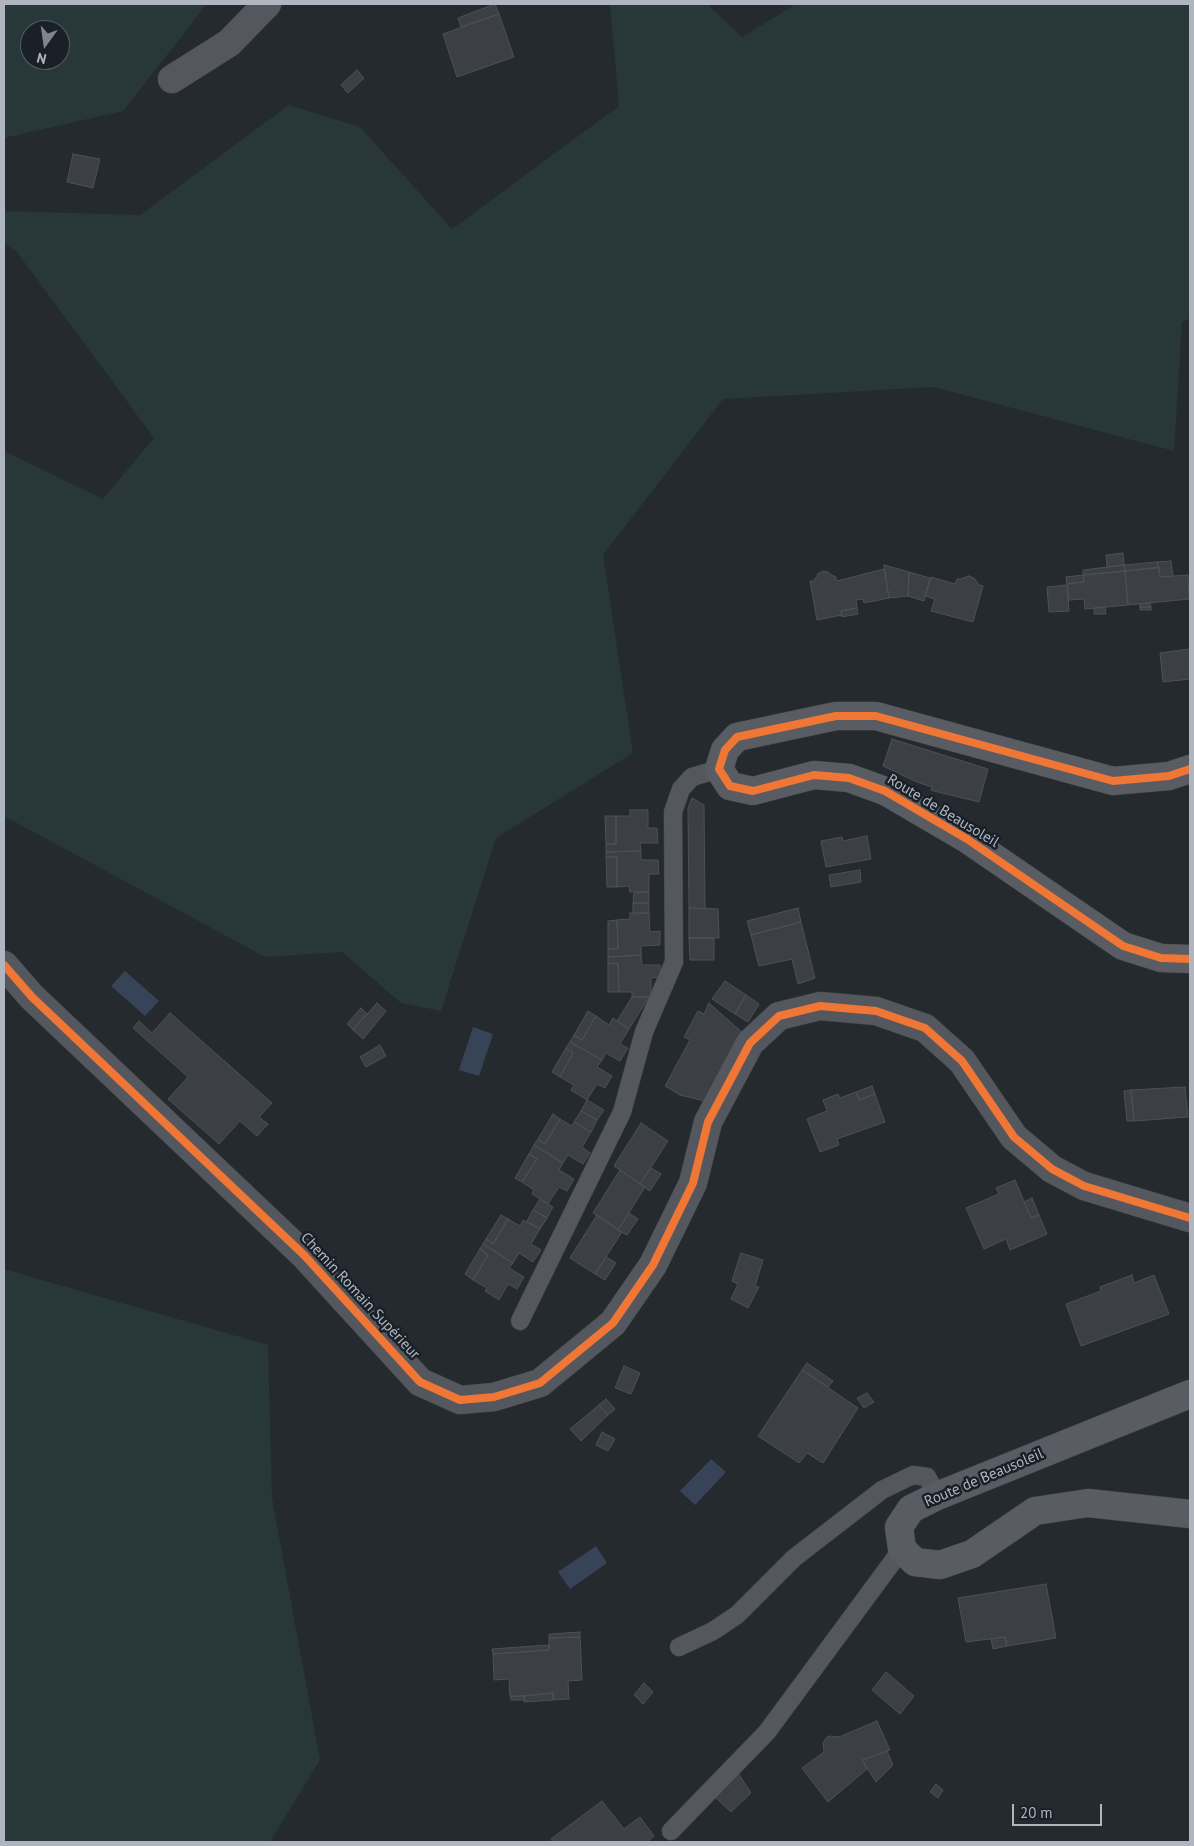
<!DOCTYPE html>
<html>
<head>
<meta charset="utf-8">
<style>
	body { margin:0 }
	#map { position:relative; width:1194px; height:1846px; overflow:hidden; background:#252a2f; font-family:"PT Sans",sans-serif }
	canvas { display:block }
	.frame { position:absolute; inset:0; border:5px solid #afb6c0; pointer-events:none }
	.north { position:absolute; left:20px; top:20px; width:50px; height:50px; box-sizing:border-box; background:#1a2028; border:1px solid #565c65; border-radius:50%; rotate:194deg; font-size:14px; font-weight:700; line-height:20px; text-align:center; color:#afb6c0 }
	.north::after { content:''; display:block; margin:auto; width:18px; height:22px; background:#7f858d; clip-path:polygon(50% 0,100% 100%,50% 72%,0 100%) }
	.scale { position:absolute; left:1012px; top:1804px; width:90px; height:22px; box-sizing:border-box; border:2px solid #afb6c0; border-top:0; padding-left:6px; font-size:15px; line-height:18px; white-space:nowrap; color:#afb6c0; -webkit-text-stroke:4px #1a2028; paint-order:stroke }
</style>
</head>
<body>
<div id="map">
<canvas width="1194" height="1846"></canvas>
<div class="frame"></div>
<div class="north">N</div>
<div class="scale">20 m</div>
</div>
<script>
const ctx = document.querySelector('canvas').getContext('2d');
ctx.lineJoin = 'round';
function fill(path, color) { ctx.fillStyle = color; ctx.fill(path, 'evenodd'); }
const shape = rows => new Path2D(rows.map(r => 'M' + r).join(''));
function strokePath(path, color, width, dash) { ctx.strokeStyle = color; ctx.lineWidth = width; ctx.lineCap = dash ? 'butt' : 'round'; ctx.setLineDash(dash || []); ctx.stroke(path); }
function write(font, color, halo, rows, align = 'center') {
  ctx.font = font + ' "PT Sans",sans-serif'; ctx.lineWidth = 5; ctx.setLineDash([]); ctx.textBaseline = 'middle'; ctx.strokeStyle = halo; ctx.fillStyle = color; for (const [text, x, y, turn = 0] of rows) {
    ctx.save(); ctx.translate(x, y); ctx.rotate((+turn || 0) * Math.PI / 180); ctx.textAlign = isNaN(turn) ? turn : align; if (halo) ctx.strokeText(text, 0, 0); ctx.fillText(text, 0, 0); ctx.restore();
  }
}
const green = shape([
	[4,4,207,4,123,111,4,138],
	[30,30,60,30,60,60,30,60],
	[610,4,707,4,742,37,796,4,1190,4,1190,318,1182,322,1174,451,934,387,723,399,603,555,633,753,496,838,441,1011,401,1003,342,952,265,957,4,816,4,451,103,499,154,438,17,252,4,243,4,211,140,215,289,105,360,127,452,229,619,106],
	[4,1269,268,1345,272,1498,320,1760,270,1842,4,1842]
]);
const water = shape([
	[125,971,159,1001,145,1016,111,986],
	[473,1027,493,1034,479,1076,459,1070],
	[711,1459,726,1472,695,1505,680,1491],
	[596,1546,607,1563,570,1589,558,1572]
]);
const building = shape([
	[495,4,499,14,461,27,458,18,495,4],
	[499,14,514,57,457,77,443,34,499,14],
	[357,70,364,78,348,93,341,85,357,70],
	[73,154,100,159,93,188,67,182,73,154],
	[1123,553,1124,565,1107,567,1106,555,1123,553],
	[1171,561,1173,576,1160,577,1157,562,1171,561],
	[1157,562,1158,568,1125,571,1124,565,1157,562],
	[884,565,909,572,908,596,889,598,884,565],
	[1124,565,1125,571,1083,575,1083,570,1124,565],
	[1159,567,1160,577,1188,575,1189,599,1128,605,1125,571,1159,567],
	[884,569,889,598,864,603,863,599,856,600,857,608,841,611,842,615,817,620,810,581,814,581,818,574,823,571,828,572,833,576,835,576,837,581,884,569],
	[1125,571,1128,605,1085,609,1084,599,1069,600,1067,584,1084,582,1083,575,1125,571],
	[909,572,930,578,924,601,908,596,909,572],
	[1083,575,1084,582,1067,584,1066,577,1083,575],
	[969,576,974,578,979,585,983,586,973,622,931,611,935,599,925,596,931,577,955,584,957,579,960,579,969,576],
	[1067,585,1069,611,1049,612,1047,587,1067,585],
	[1150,603,1151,607,1140,607,1139,604,1150,603],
	[1105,607,1106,614,1094,614,1094,608,1105,607],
	[1140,607,1151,607,1151,610,1140,610,1140,607],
	[857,608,858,614,842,617,841,611,857,608],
	[1190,649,1190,679,1163,682,1160,653,1190,649],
	[892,739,988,769,979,802,934,791,931,790,932,787,917,782,883,766,892,739],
	[692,798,704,805,705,909,689,908,688,808,692,798],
	[630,810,648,810,648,828,657,828,658,843,640,843,641,851,606,852,606,844,616,844,616,816,630,816,630,810],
	[605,816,616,816,616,844,606,844,605,816],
	[867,836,871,859,826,867,821,841,842,837,843,841,867,836],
	[641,851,641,860,658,860,659,874,649,874,649,892,630,892,629,886,617,887,617,857,606,857,606,852,641,851],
	[606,857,617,857,617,887,607,887,606,857],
	[860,870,861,882,831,887,829,875,860,870],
	[649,892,649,903,633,903,634,893,649,892],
	[633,903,649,903,649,913,633,914,633,903],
	[689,908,718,909,719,938,689,938,689,908],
	[798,908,801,922,751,935,747,921,798,908],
	[630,913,649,913,650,932,660,931,660,945,641,946,641,955,608,957,608,949,618,949,617,920,630,919,630,913],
	[617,920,618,949,608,949,608,921,617,920],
	[801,922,815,978,798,984,792,959,759,966,751,935,801,922],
	[689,938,714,938,714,960,690,960,689,938],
	[641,955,642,965,660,965,660,977,651,978,651,997,632,997,632,992,619,992,618,964,608,963,608,957,641,955],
	[608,963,618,964,619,992,608,992,608,963],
	[725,981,746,995,735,1014,712,999,725,981],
	[746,995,759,1004,748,1022,735,1014,746,995],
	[632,997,649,997,629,1029,617,1021,632,997],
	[377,1003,386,1011,363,1039,353,1030,377,1003],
	[709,1003,745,1035,709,1102,680,1095,665,1086,690,1040,684,1037,698,1011,704,1014,709,1003],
	[361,1008,367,1014,353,1030,347,1024,361,1008],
	[588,1011,596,1016,582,1040,574,1035,588,1011],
	[170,1013,272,1103,259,1117,268,1124,257,1136,240,1121,219,1144,168,1099,188,1077,133,1028,139,1021,152,1033,170,1013],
	[596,1016,609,1025,613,1018,629,1029,620,1044,628,1048,620,1061,606,1053,602,1060,570,1042,574,1035,582,1040,596,1016],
	[570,1042,602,1060,597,1067,612,1076,605,1088,597,1084,587,1100,571,1090,574,1085,560,1077,573,1053,566,1048,570,1042],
	[380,1045,386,1056,366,1067,360,1057,380,1045],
	[566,1048,573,1053,560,1077,552,1072,566,1048],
	[872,1086,875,1094,859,1100,856,1092,872,1086],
	[1185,1087,1188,1117,1134,1121,1131,1090,1185,1087],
	[1131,1090,1134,1121,1127,1121,1124,1091,1131,1090],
	[856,1092,859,1100,875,1094,885,1122,837,1139,839,1145,820,1152,807,1119,827,1111,823,1100,838,1094,840,1098,856,1092],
	[587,1100,604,1110,597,1120,581,1111,587,1100],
	[581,1111,597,1120,591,1132,574,1122,581,1111],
	[553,1114,560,1119,545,1144,538,1139,553,1114],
	[560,1119,572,1126,574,1122,591,1132,582,1147,590,1153,583,1164,568,1155,563,1163,534,1145,538,1139,545,1144,560,1119],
	[641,1123,668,1141,640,1184,614,1166,641,1123],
	[534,1145,563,1163,559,1170,574,1179,567,1191,559,1187,548,1204,532,1194,534,1190,522,1182,537,1159,529,1154,534,1145],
	[529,1154,537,1159,522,1182,515,1178,529,1154],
	[651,1168,661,1174,650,1191,640,1184,651,1168],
	[620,1170,645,1187,618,1230,593,1213,620,1170],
	[1015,1180,1031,1218,1039,1215,1047,1234,1010,1250,1006,1239,984,1249,966,1208,999,1194,996,1188,1015,1180],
	[1032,1198,1039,1215,1031,1218,1024,1202,1032,1198],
	[540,1199,553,1207,547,1218,533,1210,540,1199],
	[533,1210,547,1218,540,1229,527,1221,533,1210],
	[629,1213,638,1219,627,1235,618,1230,629,1213],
	[501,1215,508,1219,493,1244,486,1239,501,1215],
	[597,1215,622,1232,595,1274,570,1258,597,1215],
	[508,1219,520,1226,523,1220,540,1229,531,1244,541,1250,533,1262,519,1253,513,1263,483,1244,486,1239,493,1244,508,1219],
	[483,1244,513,1263,509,1268,524,1277,517,1289,508,1284,499,1300,485,1291,487,1288,473,1280,488,1255,480,1249,483,1244],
	[480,1249,488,1255,473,1280,465,1274,480,1249],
	[741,1253,763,1260,755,1286,759,1287,748,1308,731,1299,738,1284,732,1281,741,1253],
	[606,1257,616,1263,605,1280,595,1274,606,1257],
	[1132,1275,1134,1283,1154,1275,1169,1314,1081,1346,1066,1304,1101,1291,1100,1287,1132,1275],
	[807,1363,833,1381,828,1387,802,1370,807,1363],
	[624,1366,640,1373,631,1394,615,1388,624,1366],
	[802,1370,858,1408,823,1463,807,1453,799,1463,758,1436,802,1370],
	[867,1393,874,1402,864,1408,857,1398,867,1393],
	[606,1399,615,1409,608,1415,599,1405,606,1399],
	[599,1405,608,1415,581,1441,570,1429,599,1405],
	[602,1432,615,1439,608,1451,596,1445,602,1432],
	[1046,1584,1056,1638,1007,1646,1005,1637,966,1642,958,1598,1046,1584],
	[580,1632,580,1637,549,1638,549,1634,580,1632],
	[580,1637,582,1680,568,1681,569,1699,553,1700,553,1693,510,1697,509,1679,494,1680,493,1654,549,1650,549,1638,580,1637],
	[1005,1637,1007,1646,993,1649,991,1639,1005,1637],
	[549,1645,549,1650,493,1654,492,1649,549,1645],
	[886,1672,914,1696,900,1714,872,1690,886,1672],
	[644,1683,653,1692,643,1704,634,1695,644,1683],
	[553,1693,553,1700,524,1702,524,1696,553,1693],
	[511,1696,524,1696,524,1700,511,1700,511,1696],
	[877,1721,890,1750,862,1760,867,1769,828,1802,802,1768,824,1752,823,1743,827,1737,831,1736,839,1737,877,1721],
	[887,1751,893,1765,876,1782,862,1760,887,1751],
	[738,1773,751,1793,731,1812,715,1797,738,1773],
	[936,1784,943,1790,938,1798,930,1792,936,1784],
	[602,1801,624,1829,640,1817,654,1836,647,1842,553,1842,551,1839,602,1801]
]);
const lane = shape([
	[520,1321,622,1112,644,1032,674,962,673,812,681,789,692,777,719,769],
	[679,1647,713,1631,737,1615,794,1558,882,1490,913,1475,927,1477,937,1496],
	[671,1831,767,1732,902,1549]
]);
const street = shape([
	[172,79,229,43,267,4],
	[4,965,32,997,304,1255,420,1382,460,1400,494,1397,540,1383,613,1323,653,1265,693,1183,708,1122,750,1043,779,1016,820,1006,876,1011,925,1028,962,1061,1014,1137,1052,1169,1084,1186,1190,1218]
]);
const secondary = shape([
	[1190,769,1169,776,1113,781,876,716,836,716,737,737,725,750,719,769,730,786,753,791,814,775,849,778,885,791,967,839,1123,946,1161,958,1190,959],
	[1190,1394,937,1496,911,1509,899,1527,902,1549,915,1562,940,1565,972,1554,1035,1511,1088,1503,1190,1514]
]);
const cycleway = shape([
	[1190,769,1169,776,1113,781,876,716,836,716,737,737,725,750,719,769,730,786,753,791,814,775,849,778,885,791,967,839,1123,946,1161,958,1190,959],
	[4,965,32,997,304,1255,420,1382,460,1400,494,1397,540,1383,613,1323,653,1265,693,1183,708,1122,750,1043,779,1016,820,1006,876,1011,925,1028,962,1061,1014,1137,1052,1169,1084,1186,1190,1218]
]);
const streetNames = [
	["Route de Beausoleil",943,811,31],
	["Chemin Romain Supérieur",360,1296,47],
	["Route de Beausoleil",984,1478,-23]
];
fill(green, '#283738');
fill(water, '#374356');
fill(building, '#3c3f44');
strokePath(building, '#4d5157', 1);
strokePath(lane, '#42464a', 19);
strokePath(street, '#42464a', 29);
strokePath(secondary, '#42464a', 29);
strokePath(lane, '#54585e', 18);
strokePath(street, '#54585e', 28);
strokePath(secondary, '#595c62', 28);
strokePath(cycleway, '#f07635', 8);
write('15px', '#afb6c0', '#1a2028', streetNames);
</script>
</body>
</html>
